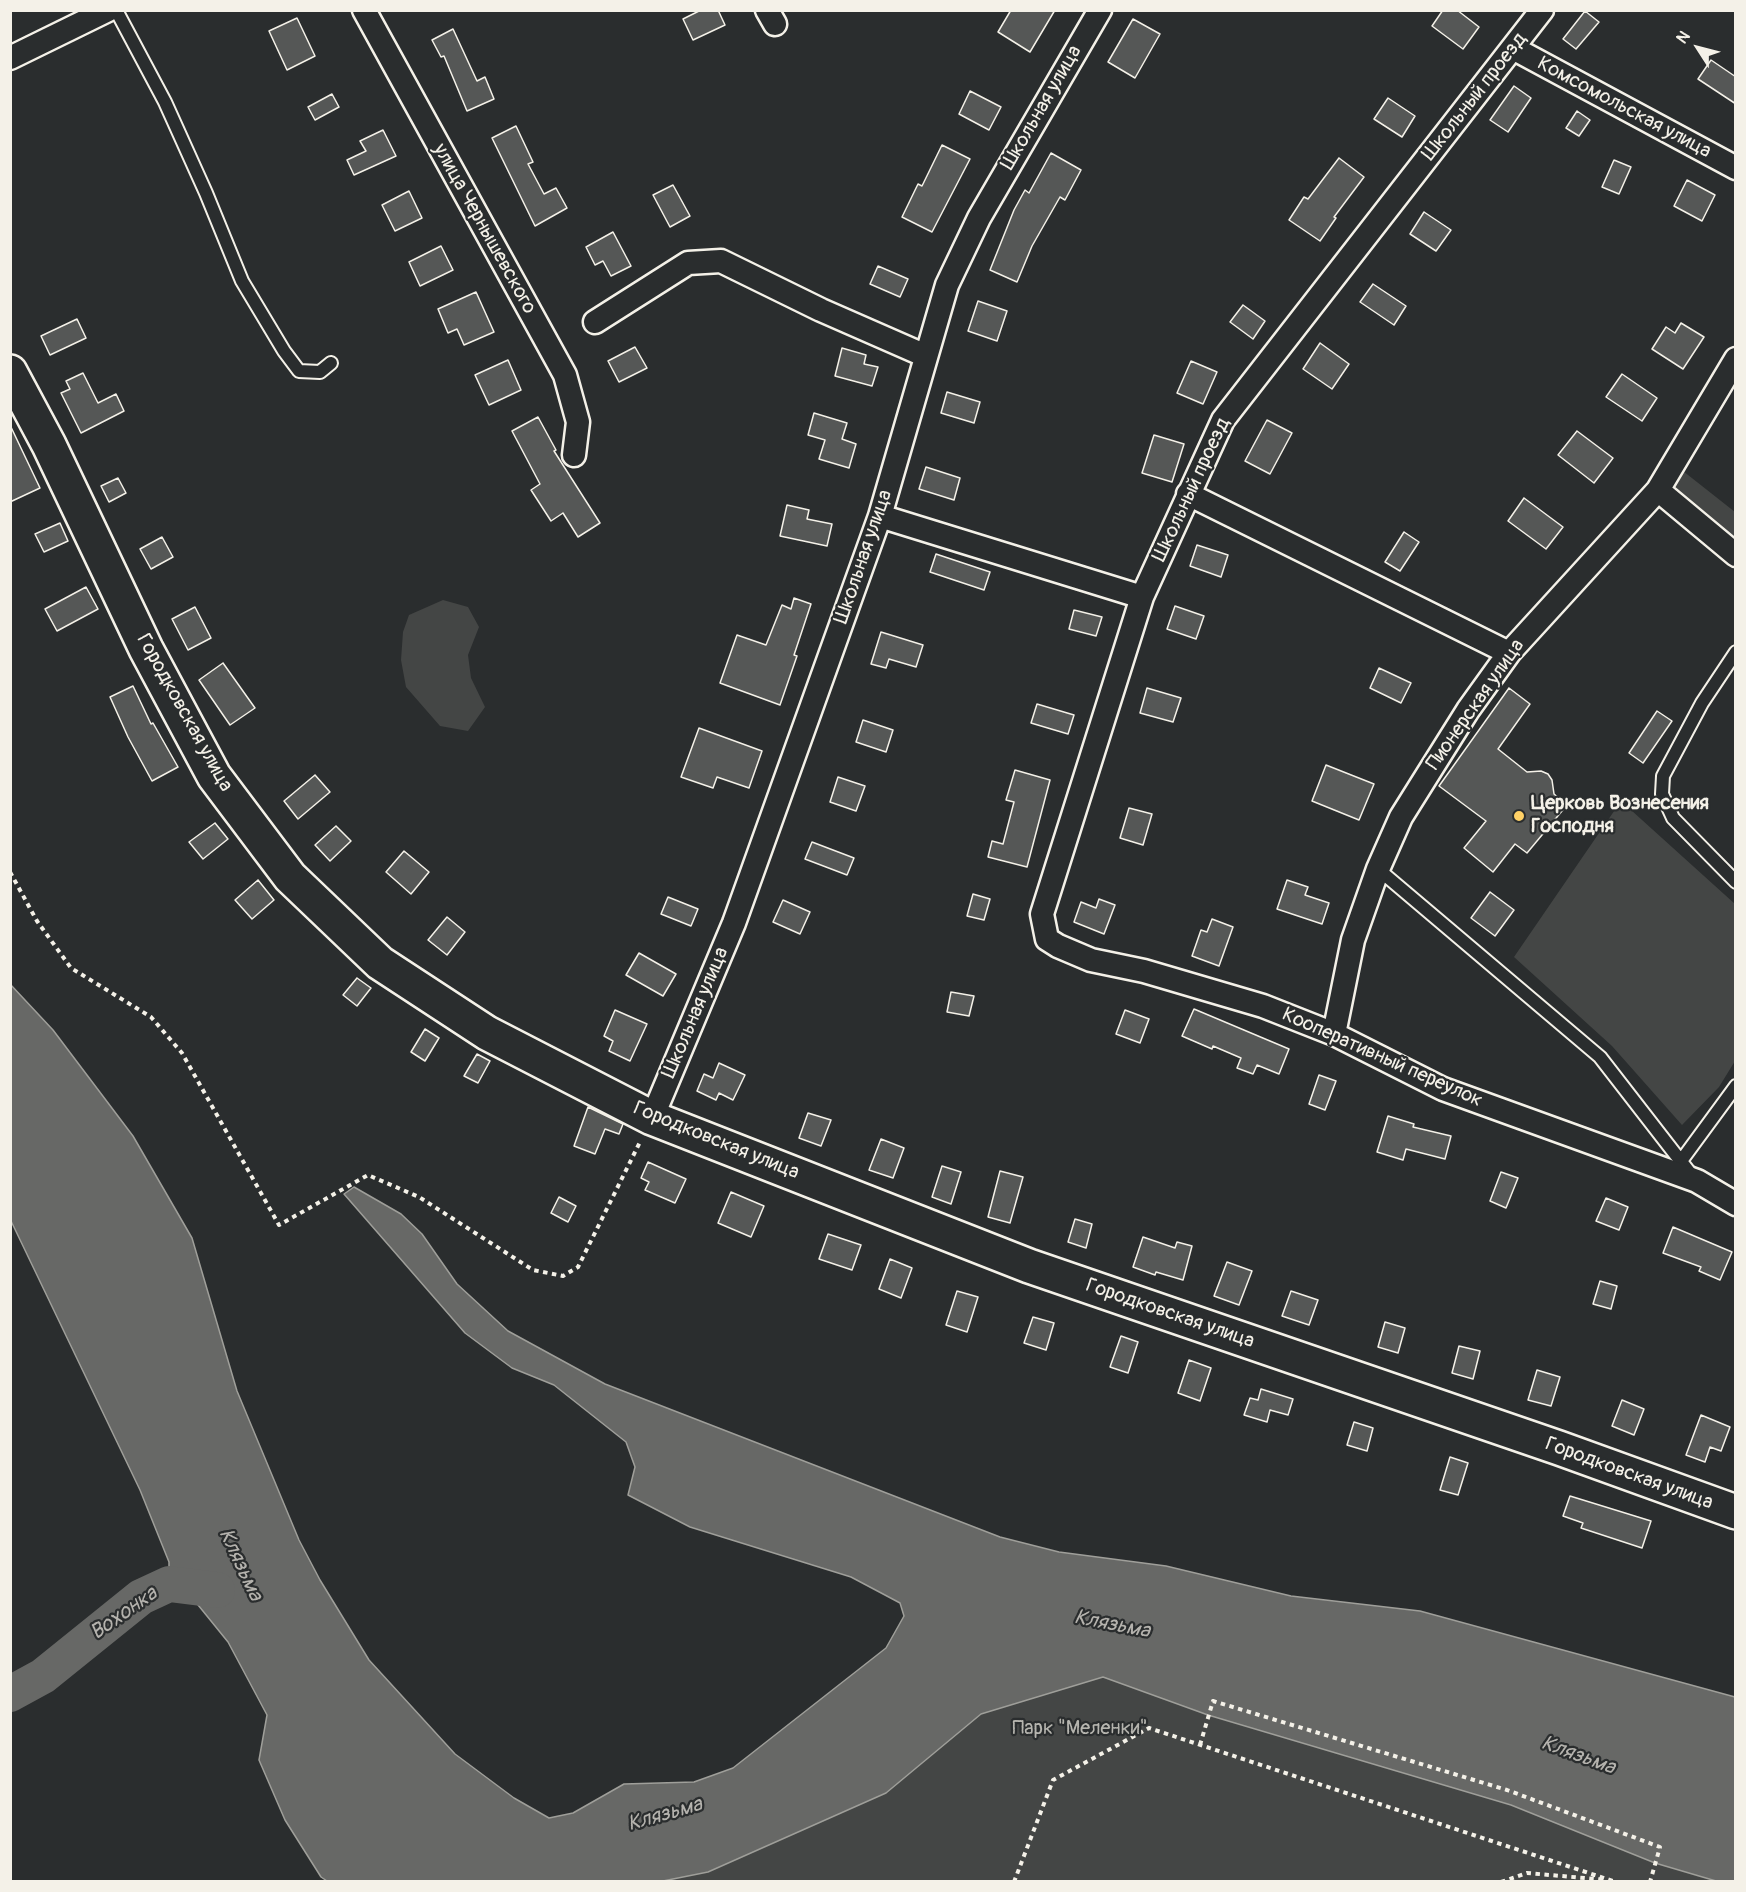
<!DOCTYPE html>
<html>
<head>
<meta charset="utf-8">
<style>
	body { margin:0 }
	#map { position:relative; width:1746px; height:1892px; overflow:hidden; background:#2a2d2e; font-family:Pangolin,sans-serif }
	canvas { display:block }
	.frame { position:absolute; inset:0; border:12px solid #f4f1e8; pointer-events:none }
	.north { position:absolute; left:1668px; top:18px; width:60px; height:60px; -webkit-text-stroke:4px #2a2d2e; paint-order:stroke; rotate:306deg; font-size:16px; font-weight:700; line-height:24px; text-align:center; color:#f4f1e8 }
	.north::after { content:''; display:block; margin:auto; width:21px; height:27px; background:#f4f1e8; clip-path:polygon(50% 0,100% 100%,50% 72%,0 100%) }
</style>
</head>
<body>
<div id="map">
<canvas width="1746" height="1892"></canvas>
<div class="frame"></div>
<div class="north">N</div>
</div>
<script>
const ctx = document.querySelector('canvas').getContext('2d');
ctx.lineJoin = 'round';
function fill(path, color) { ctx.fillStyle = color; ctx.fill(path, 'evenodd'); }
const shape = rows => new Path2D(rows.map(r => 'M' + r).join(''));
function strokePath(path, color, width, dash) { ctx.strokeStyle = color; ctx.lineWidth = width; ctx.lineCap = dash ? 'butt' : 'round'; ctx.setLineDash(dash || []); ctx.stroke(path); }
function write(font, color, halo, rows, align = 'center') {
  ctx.font = font + ' Pangolin,sans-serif'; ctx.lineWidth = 4.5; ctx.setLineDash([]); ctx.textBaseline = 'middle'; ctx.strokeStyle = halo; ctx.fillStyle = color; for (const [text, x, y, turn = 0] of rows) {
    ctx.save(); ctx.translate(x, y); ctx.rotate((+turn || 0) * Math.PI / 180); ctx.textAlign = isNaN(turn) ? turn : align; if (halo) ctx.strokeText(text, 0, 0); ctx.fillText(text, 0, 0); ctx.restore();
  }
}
const green = shape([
	[1683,471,1735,512,1735,540,1670,487],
	[443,600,468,607,479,627,468,655,471,678,485,707,468,731,440,726,406,687,401,660,403,632,409,615],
	[1621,801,1735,904,1735,1061,1719,1087,1682,1125,1612,1046,1514,957],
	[1103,1676,1208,1715,1511,1805,1655,1863,1716,1881,658,1882,708,1872,886,1793,981,1714]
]);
const water = shape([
	[10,984,53,1030,133,1136,192,1238,237,1391,299,1540,320,1580,369,1660,455,1754,514,1798,549,1818,573,1813,624,1784,694,1782,733,1768,886,1648,904,1616,900,1603,851,1577,690,1527,628,1495,635,1467,626,1442,554,1385,512,1368,465,1333,344,1194,354,1187,401,1214,422,1234,457,1284,508,1331,605,1384,1000,1537,1059,1552,1166,1566,1291,1596,1420,1611,1735,1697,1735,1881,1716,1881,1655,1863,1511,1805,1208,1715,1103,1677,981,1714,886,1793,708,1872,658,1882,327,1881,321,1877,285,1820,259,1760,267,1715,228,1642,194,1600,169,1584,169,1562,140,1490,11,1221,10,984]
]);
const river = shape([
	[10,1694,43,1676,141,1597,169,1584,217,1590]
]);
const building = shape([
	[701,10,718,10,725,25,693,40,683,19,701,10],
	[1011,10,1055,10,1030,52,998,32,1011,10],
	[1443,10,1457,10,1479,27,1463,49,1432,26,1443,10],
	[1585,11,1599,22,1576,49,1563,39,1585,11],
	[297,18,315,56,287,70,269,31,297,18],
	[1133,19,1160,34,1135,78,1108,62,1133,19],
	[453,29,477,81,485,77,494,99,467,111,444,56,441,57,432,40,453,29],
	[1711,60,1736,77,1736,104,1698,79,1711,60],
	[1514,86,1531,98,1508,132,1490,120,1514,86],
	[970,91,1001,107,989,130,959,114,970,91],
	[332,94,339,107,315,120,308,107,332,94],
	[1388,98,1415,116,1402,137,1374,119,1388,98],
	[1577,111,1590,120,1579,136,1566,128,1577,111],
	[516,126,533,162,528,164,544,194,556,188,567,208,535,226,492,138,516,126],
	[383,130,396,156,354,175,347,160,366,151,360,141,383,130],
	[942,145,970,159,932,232,902,217,918,184,922,186,942,145],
	[1051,153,1081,170,1065,200,1060,197,1032,246,1017,282,990,270,1014,210,1025,190,1029,193,1051,153],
	[1339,158,1364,177,1334,217,1336,218,1320,241,1289,220,1304,197,1308,199,1339,158],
	[1614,160,1631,167,1619,194,1602,187,1614,160],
	[1687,180,1715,195,1702,221,1674,206,1687,180],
	[673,185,690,216,670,227,653,195,673,185],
	[409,191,422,218,395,231,382,205,409,191],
	[1424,212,1451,230,1436,251,1410,234,1424,212],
	[613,232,631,266,611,276,603,261,595,265,586,247,613,232],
	[441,246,453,270,420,286,409,262,441,246],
	[878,266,908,279,900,297,870,284,878,266],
	[1373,284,1406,306,1394,325,1360,302,1373,284],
	[476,292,494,332,464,345,457,329,448,333,438,309,476,292],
	[978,301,1007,311,997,341,968,331,978,301],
	[1243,305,1265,321,1253,339,1230,322,1243,305],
	[77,319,86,338,50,355,41,336,77,319],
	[1681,323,1704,337,1683,369,1652,349,1666,327,1675,333,1681,323],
	[1320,343,1349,364,1332,389,1303,369,1320,343],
	[635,347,647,368,619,382,608,361,635,347],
	[842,348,866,355,864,364,878,367,872,386,835,376,842,348],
	[508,360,521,390,489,405,475,375,508,360],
	[1191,361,1217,372,1203,404,1177,393,1191,361],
	[83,373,98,403,116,394,124,411,81,433,61,393,70,389,66,381,83,373],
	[1622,374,1657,398,1642,421,1606,397,1622,374],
	[947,392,980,402,974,423,941,413,947,392],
	[814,413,847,423,842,439,856,444,849,468,819,459,825,440,808,435,814,413],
	[538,417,556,450,554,451,600,523,578,537,563,513,551,521,531,490,540,484,512,431,538,417],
	[1267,420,1292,433,1270,474,1245,461,1267,420],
	[10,425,40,488,10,502,10,425],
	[1577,431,1613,458,1594,483,1558,455,1577,431],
	[1154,435,1184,444,1172,482,1142,473,1154,435],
	[926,467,960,478,954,500,919,489,926,467],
	[118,478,126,493,109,502,101,486,118,478],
	[1524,498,1563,527,1546,549,1508,521,1524,498],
	[787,505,809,510,807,519,832,524,827,546,780,536,787,505],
	[60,523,68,541,44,552,35,534,60,523],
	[1404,532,1419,542,1400,571,1385,562,1404,532],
	[162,537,173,557,151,569,140,549,162,537],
	[1197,545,1228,555,1221,577,1190,566,1197,545],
	[936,554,990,572,984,590,930,572,936,554],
	[86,587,98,609,57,631,45,609,86,587],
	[794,598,811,604,794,655,797,656,780,705,720,683,737,635,766,645,782,605,791,609,794,598],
	[1175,606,1204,616,1196,639,1167,629,1175,606],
	[195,607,211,638,188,650,172,619,195,607],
	[1074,610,1102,617,1096,636,1069,629,1074,610],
	[881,632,923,645,916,667,889,659,886,668,871,664,881,632],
	[223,663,255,708,230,725,199,680,223,663],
	[1379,668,1411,683,1401,703,1370,688,1379,668],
	[133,686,151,724,153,723,178,767,152,781,128,737,110,697,133,686],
	[1147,688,1181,698,1173,722,1140,713,1147,688],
	[1509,688,1530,704,1498,749,1527,772,1541,771,1548,774,1552,780,1554,794,1567,805,1527,853,1515,844,1493,872,1464,848,1486,821,1439,786,1509,688],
	[1037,704,1074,715,1068,734,1031,723,1037,704],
	[1657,711,1672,721,1643,763,1629,753,1657,711],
	[863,720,893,730,886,752,856,742,863,720],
	[699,728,762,751,749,788,717,777,713,788,681,777,699,728],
	[1326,765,1374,784,1359,820,1312,801,1326,765],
	[1015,770,1050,780,1027,867,988,857,992,841,1003,844,1014,802,1006,800,1015,770],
	[315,775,330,792,298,819,284,801,315,775],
	[838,777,865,786,856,811,830,802,838,777],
	[1129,808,1152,814,1143,845,1120,838,1129,808],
	[215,823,228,839,203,859,189,842,215,823],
	[336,826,351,841,330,861,315,845,336,826],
	[812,842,854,858,847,875,805,859,812,842],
	[404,851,429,872,411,894,386,872,404,851],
	[258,880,274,900,252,919,235,900,258,880],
	[1287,880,1308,887,1305,895,1329,903,1322,924,1277,909,1287,880],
	[1490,892,1514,910,1495,936,1471,918,1490,892],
	[973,894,990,899,984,920,967,916,973,894],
	[668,897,698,909,691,926,661,914,668,897],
	[1099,899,1115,905,1104,934,1074,922,1081,902,1096,908,1099,899],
	[783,900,810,912,800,934,773,922,783,900],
	[447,917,465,932,447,955,428,940,447,917],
	[1212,919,1233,927,1219,966,1192,956,1201,930,1207,932,1212,919],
	[639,953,676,974,663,996,626,975,639,953],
	[357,978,371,988,357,1006,343,995,357,978],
	[951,992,974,996,969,1016,947,1012,951,992],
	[1194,1009,1289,1049,1279,1074,1257,1065,1253,1074,1237,1068,1241,1058,1213,1046,1212,1049,1182,1036,1194,1009],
	[615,1010,647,1024,630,1061,609,1051,613,1041,604,1036,615,1010],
	[1125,1010,1149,1019,1140,1043,1116,1034,1125,1010],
	[425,1029,439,1038,425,1061,411,1052,425,1029],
	[477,1054,490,1061,478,1083,464,1076,477,1054],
	[719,1063,745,1075,733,1100,719,1093,716,1100,697,1091,704,1074,713,1078,719,1063],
	[1319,1075,1336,1081,1325,1110,1309,1104,1319,1075],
	[588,1107,623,1124,619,1134,605,1129,595,1154,574,1146,588,1107],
	[808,1113,831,1120,821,1146,799,1138,808,1113],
	[1388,1116,1414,1124,1413,1127,1451,1136,1445,1159,1406,1149,1403,1160,1377,1152,1388,1116],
	[881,1139,904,1148,893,1178,869,1170,881,1139],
	[648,1162,686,1179,675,1203,645,1190,649,1182,641,1178,648,1162],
	[942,1166,961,1172,951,1204,932,1197,942,1166],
	[1000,1171,1023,1177,1010,1223,988,1217,1000,1171],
	[1501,1172,1518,1178,1506,1208,1490,1201,1501,1172],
	[731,1192,764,1206,751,1237,718,1223,731,1192],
	[559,1197,576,1206,568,1222,551,1213,559,1197],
	[1606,1198,1628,1207,1619,1230,1596,1221,1606,1198],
	[1075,1219,1092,1224,1086,1248,1068,1242,1075,1219],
	[1673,1227,1732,1252,1720,1280,1699,1271,1701,1267,1663,1253,1673,1227],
	[828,1234,861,1245,852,1270,819,1259,828,1234],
	[1143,1237,1175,1248,1177,1242,1192,1246,1183,1280,1156,1272,1155,1275,1133,1267,1143,1237],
	[890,1259,912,1268,901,1298,879,1289,890,1259],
	[1227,1262,1252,1271,1239,1305,1214,1296,1227,1262],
	[1600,1281,1617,1286,1611,1309,1593,1304,1600,1281],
	[957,1291,978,1297,967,1332,946,1325,957,1291],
	[1291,1291,1318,1300,1309,1325,1282,1316,1291,1291],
	[1033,1317,1054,1323,1046,1350,1024,1343,1033,1317],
	[1385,1322,1405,1328,1398,1353,1378,1347,1385,1322],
	[1121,1336,1138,1342,1128,1373,1110,1367,1121,1336],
	[1459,1346,1480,1351,1473,1379,1452,1373,1459,1346],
	[1189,1360,1211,1368,1200,1401,1178,1393,1189,1360],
	[1537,1370,1560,1377,1551,1406,1528,1400,1537,1370],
	[1261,1389,1293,1399,1288,1415,1270,1410,1267,1422,1244,1415,1250,1398,1258,1400,1261,1389],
	[1622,1400,1644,1409,1634,1435,1612,1426,1622,1400],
	[1701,1415,1730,1427,1721,1451,1710,1447,1705,1462,1686,1455,1701,1415],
	[1354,1422,1373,1428,1367,1451,1347,1445,1354,1422],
	[1450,1457,1468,1463,1458,1495,1440,1490,1450,1457],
	[1570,1496,1651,1521,1642,1548,1581,1528,1583,1523,1563,1516,1570,1496]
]);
const path = shape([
	[10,872,37,921,71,968,151,1017,182,1053,279,1225,368,1175,419,1197,533,1270,563,1276,578,1267,641,1140],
	[1200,1745,1213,1701,1507,1790,1660,1847,1650,1882],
	[1014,1882,1053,1780,1149,1728,1616,1882],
	[1501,1882,1527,1873,1607,1880]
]);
const lane = shape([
	[116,10,165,102,206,193,242,281,284,351,299,371,320,372,331,363],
	[1736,652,1702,703,1663,776,1662,794,1673,818,1736,882],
	[1378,869,1600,1057,1693,1177],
	[1681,1161,1736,1086]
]);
const street = shape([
	[364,10,565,375,578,422,574,455],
	[767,10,775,24],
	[1542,10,1223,420,1142,597,1042,914,1047,939,1058,946,1091,960,1144,971,1263,1006,1334,1034,1443,1089,1697,1181,1736,1204],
	[1513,48,1736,168],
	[10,58,108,10],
	[595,322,688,263,721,261,821,310,926,356],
	[1658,490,1736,555],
	[1188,494,1509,653],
	[880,516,1142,597],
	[1334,1034,1353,940,1378,869,1401,817,1468,710,1509,653,1658,490,1736,359],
	[652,1118,734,923,880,516,947,285,979,218,1100,10]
]);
const secondary = shape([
	[10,372,49,445,146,649,214,776,290,877,380,963,487,1033,652,1118,1029,1266,1559,1448,1736,1512]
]);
const markers = [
	[1519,816,6,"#ffd166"]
];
const streetNames = [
	["Школьный проезд",1475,97,-52],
	["Школьная улица",1042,108,-60],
	["Комсомольская улица",1624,108,28],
	["улица Чернышевского",484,229,61],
	["Школьный проезд",1192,490,-65],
	["Школьная улица",864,557,-71],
	["Пионерская улица",1476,705,-55],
	["Городковская улица",184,713,61],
	["Школьная улица",696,1013,-67],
	["Кооперативный переулок",1382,1058,24],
	["Городковская улица",716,1141,22],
	["Городковская улица",1170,1314,19],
	["Городковская улица",1629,1474,20]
];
const poiNames = [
	["Церковь Вознесения",1531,804],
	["Господня",1531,827]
];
const parkNames = [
	["Парк \"Меленки\"",1080,1729]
];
const waterNames = [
	["Клязьма",240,1565,65],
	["Вохонка",124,1614,-35],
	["Клязьма",1112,1625,11],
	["Клязьма",1578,1756,20],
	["Клязьма",665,1815,-16]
];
fill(green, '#444645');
fill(water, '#676866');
strokePath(water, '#9f9f9a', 1.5);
strokePath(river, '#676866', 36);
fill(building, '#555756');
strokePath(building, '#f4f1e8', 1.5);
strokePath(lane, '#f4f1e8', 16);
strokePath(street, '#f4f1e8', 27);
strokePath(secondary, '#f4f1e8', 38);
strokePath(path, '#f4f1e8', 4, [4.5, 4.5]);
strokePath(lane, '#2a2d2e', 12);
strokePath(street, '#2a2d2e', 22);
strokePath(secondary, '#2a2d2e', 33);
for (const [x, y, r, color] of markers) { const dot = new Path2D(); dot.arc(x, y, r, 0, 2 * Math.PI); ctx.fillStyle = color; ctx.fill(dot); strokePath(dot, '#2a2d2e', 2); }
write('20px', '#f4f1e8', '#2a2d2e', streetNames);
write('bold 20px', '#f4f1e8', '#2a2d2e', poiNames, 'left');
write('20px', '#b6b5af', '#2a2d2e', parkNames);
write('italic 21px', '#b5b3ae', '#2a2d2e', waterNames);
</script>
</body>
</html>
